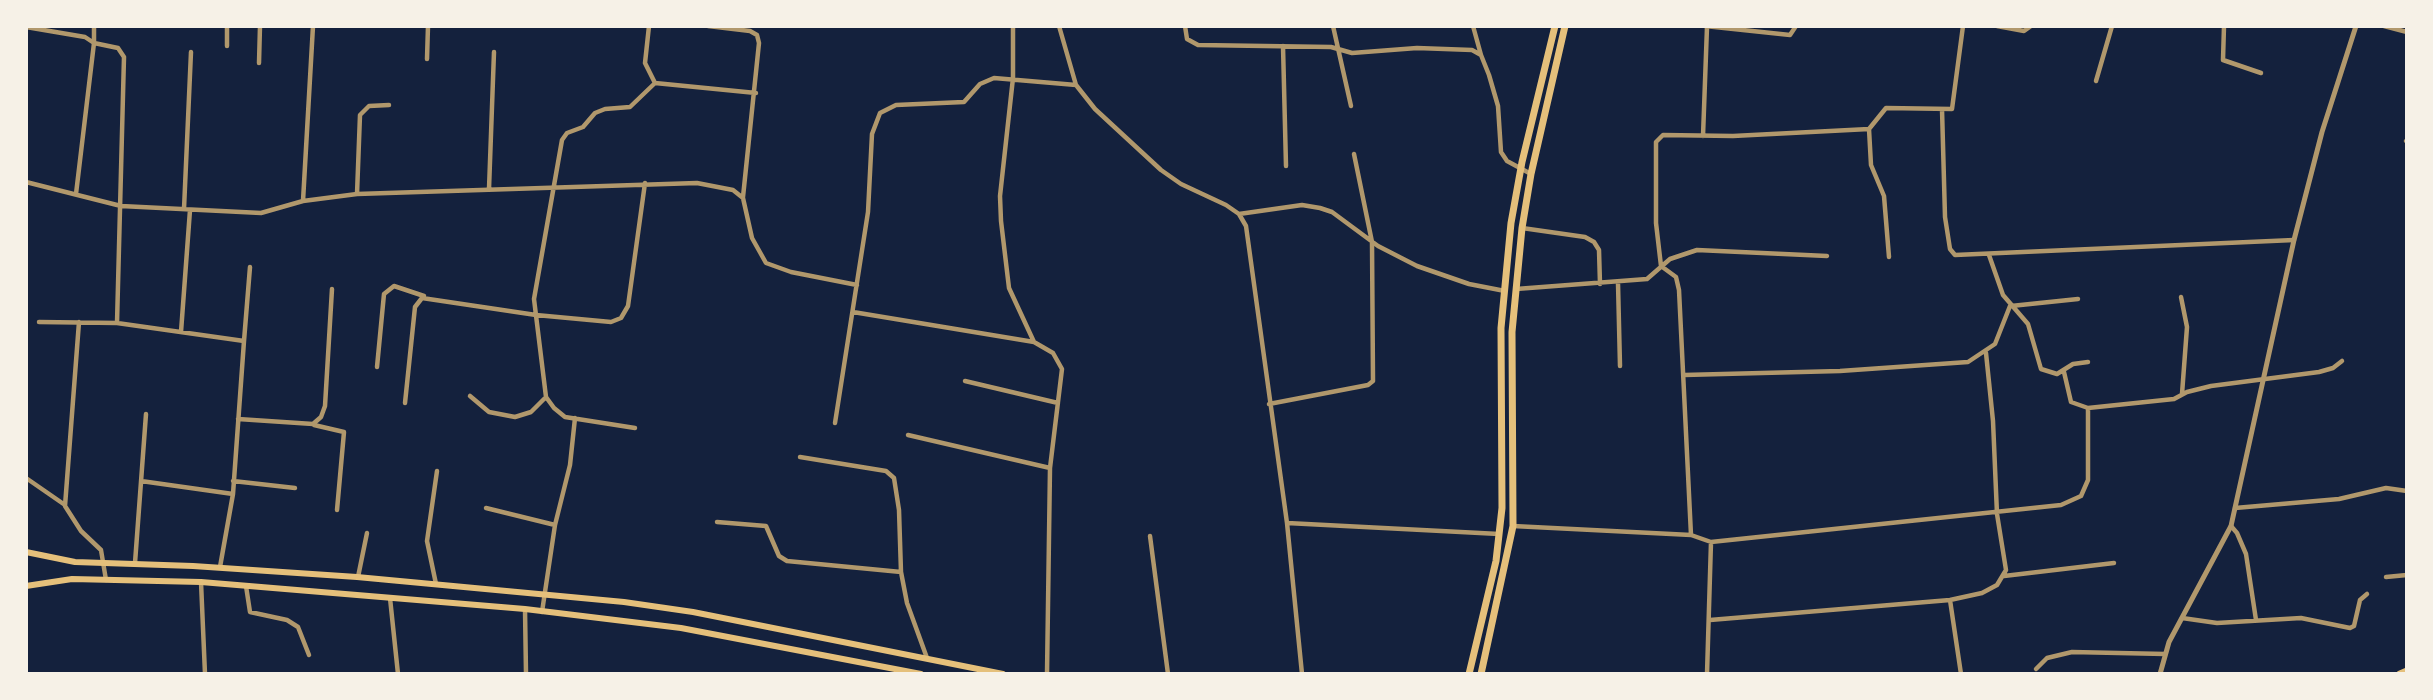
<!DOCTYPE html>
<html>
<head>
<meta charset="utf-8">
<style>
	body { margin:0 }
	#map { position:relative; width:2433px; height:700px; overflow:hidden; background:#14213d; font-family:Arial,sans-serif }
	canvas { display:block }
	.frame { position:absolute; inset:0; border:28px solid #f6f1e7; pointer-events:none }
</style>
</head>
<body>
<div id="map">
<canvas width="2433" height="700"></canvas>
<div class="frame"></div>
</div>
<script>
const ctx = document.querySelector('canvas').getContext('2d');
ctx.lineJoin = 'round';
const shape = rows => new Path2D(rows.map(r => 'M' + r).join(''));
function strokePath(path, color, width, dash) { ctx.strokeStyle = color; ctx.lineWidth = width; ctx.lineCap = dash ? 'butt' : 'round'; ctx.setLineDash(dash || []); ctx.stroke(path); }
const minor = shape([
	[649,26,645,63,655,83,756,93],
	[708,26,750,31,757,35,759,43,743,197],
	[1013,26,1013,78,1000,196,1001,221,1009,288,1034,342],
	[1059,26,1076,85,1095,109,1161,170,1181,184,1226,205,1239,214,1246,226,1287,523,1302,674],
	[1185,26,1187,39,1198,45,1331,47,1352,53,1417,48,1472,50,1481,55,1489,75,1498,106,1501,152,1507,161,1531,174],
	[1333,26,1351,106],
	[1473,26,1481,55],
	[1705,26,1790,35,1796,26],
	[1997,26,2024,31,2031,26],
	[2224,26,2223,60,2261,73],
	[2384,26,2407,32],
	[26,27,85,37,94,43,76,194],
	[227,46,227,26],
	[1283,46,1286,166],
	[427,59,428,26],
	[259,63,260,26],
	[2096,81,2112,26],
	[1942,109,1945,217,1950,249,1955,255,2294,240],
	[1703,136,1707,27],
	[2406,141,2407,142],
	[26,182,121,206,261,213,303,201,357,194,697,183,733,190,743,198,752,238,766,263,791,272,857,285],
	[489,189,494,52],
	[357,194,360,115,369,106,389,105],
	[303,201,313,26],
	[184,209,191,52],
	[1239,214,1302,205,1320,208,1332,212,1378,246,1417,266,1469,284,1505,291],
	[1522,228,1585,237,1594,242,1599,250,1600,284],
	[1989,255,2003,295,2028,324,2041,369,2057,374,2073,364,2088,362],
	[1889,257,1884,196,1871,165,1869,129,1886,108,1952,109,1963,26],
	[1618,283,1620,366],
	[1516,289,1647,279,1670,259,1697,250,1827,256],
	[2181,297,2187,327,2182,394],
	[2011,306,2078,299],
	[853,312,1034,342,1053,353,1062,369,1050,468],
	[39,322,117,323,124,57,118,48,94,43,94,26],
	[79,322,65,506,81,531,101,550,106,580],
	[117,323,244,341,233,494,220,567],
	[181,332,190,210],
	[244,341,250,267],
	[377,367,384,294,394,286,424,296],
	[2064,372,2071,402,2088,408,2174,399,2187,392,2211,386,2319,372,2333,368,2342,361],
	[1684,375,1840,371,1968,362,1995,344,2010,306],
	[965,381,1058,403],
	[470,396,489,412,515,417,531,412,546,397],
	[405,403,415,307,422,298,536,315,611,322,621,318,628,306,645,183],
	[1269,404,1368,385,1373,381,1372,242,1354,154],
	[238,419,313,424,321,417,325,406,332,289],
	[835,423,868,212,872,134,880,113,896,105,964,102,980,84,994,78,1076,85],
	[314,425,344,432,337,510],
	[635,428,565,417,554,408,546,397,534,299,562,140,567,133,583,127,595,113,605,109,630,107,655,83],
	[908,435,1050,468,1047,674],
	[800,457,886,471,894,478,899,510,901,572,907,603,927,658],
	[26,478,65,505],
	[141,481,233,494],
	[233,481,295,488],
	[486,508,555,525],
	[2235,508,2339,499,2386,488,2407,491],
	[717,522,766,526,779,556,787,561,901,572],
	[1287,523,1499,534],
	[1513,526,1691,535,1711,542,2061,505,2081,496,2088,480,2088,408],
	[2231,526,2237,533,2246,554,2256,620],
	[1691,535,1679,290,1676,277,1661,266,1656,223,1656,142,1663,135,1733,136,1869,129],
	[1150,536,1168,674],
	[135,563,146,414],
	[2004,576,2114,563],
	[358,577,367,533],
	[2386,577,2407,575],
	[201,582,205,674],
	[436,584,427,541,437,471],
	[246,586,250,612,287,620,298,627,309,655],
	[390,598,398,674],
	[1950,600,1961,674],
	[525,609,526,674],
	[542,612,555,525,570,465,575,418],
	[2182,618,2217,623,2301,618,2350,628,2354,626,2360,600,2367,594],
	[1710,620,1950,600,1982,593,1997,585,2006,570,1997,514,1993,421,1986,353],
	[2036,669,2047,658,2072,652,2165,654],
	[1707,674,1711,542]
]);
const tertiary = shape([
	[2160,674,2169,642,2231,526,2294,240,2322,132,2356,26]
]);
const secondary = shape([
	[26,552,75,562,193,566,357,577,624,602,693,612,1003,674],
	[26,586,72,579,201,582,525,609,681,628,921,674]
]);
const primary = shape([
	[1469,674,1496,561,1502,508,1501,328,1511,223,1522,162,1555,26],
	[1481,674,1513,526,1512,332,1522,228,1531,174,1565,26],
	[2400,674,2407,671]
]);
strokePath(minor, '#b1986c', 4.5);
strokePath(tertiary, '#b1986c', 5);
strokePath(secondary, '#e5c07b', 6);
strokePath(primary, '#e5c07b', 7);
</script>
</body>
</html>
